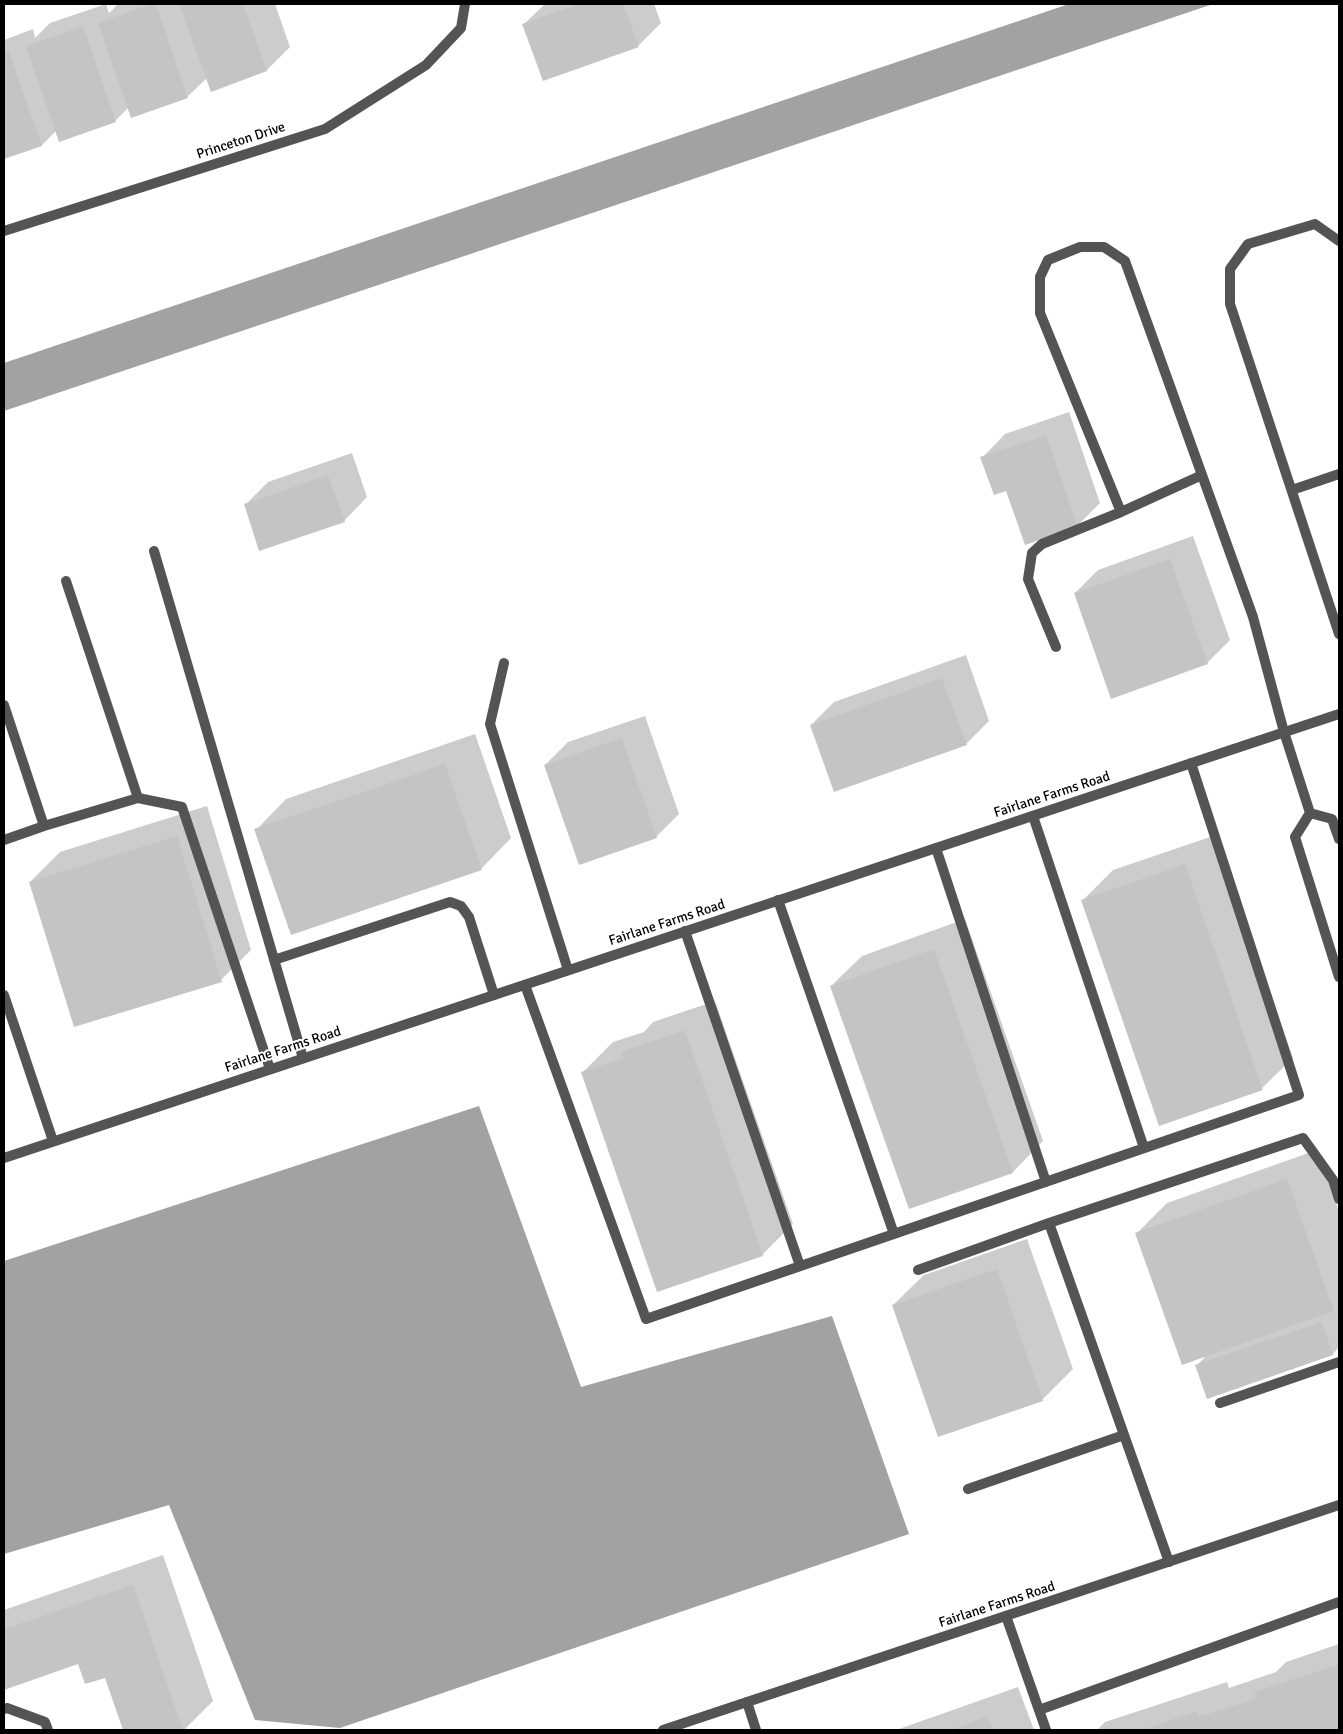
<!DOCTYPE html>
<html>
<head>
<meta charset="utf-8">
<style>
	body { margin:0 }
	#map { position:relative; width:1343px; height:1734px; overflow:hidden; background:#fff; font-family:Signika,sans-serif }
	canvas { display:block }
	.frame { position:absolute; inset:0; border:5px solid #000; pointer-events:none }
</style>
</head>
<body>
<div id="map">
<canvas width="1343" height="1734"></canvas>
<div class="frame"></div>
</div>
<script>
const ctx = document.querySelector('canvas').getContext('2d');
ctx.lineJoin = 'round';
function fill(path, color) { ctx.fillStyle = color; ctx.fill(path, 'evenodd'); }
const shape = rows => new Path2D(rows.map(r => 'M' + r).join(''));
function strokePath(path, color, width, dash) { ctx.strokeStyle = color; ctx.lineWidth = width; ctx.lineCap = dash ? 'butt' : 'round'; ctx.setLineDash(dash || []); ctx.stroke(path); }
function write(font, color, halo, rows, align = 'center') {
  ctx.font = font + ' Signika,sans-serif'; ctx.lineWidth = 4; ctx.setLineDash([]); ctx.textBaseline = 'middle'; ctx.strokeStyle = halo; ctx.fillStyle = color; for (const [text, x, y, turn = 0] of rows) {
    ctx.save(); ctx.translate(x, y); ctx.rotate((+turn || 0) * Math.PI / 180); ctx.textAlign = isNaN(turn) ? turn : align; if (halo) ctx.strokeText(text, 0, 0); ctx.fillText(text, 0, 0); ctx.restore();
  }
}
const water = shape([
	[1069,4,1213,4,4,411,4,363],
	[479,1106,581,1387,832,1316,909,1534,340,1728,255,1720,169,1505,4,1554,4,1261]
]);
const shadow = shape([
	[106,4,109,13,118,4,275,4,290,47,267,70,211,90,207,78,187,97,129,107,115,121,56,131,42,145,4,158,4,40,33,29,35,38,50,23],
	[545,4,654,4,661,23,638,46,524,24],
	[1069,412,1100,503,1077,526,1007,489,982,458,1005,434],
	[352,453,367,497,344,521,245,505,268,482],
	[1193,536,1230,640,1207,663,1075,593,1098,570],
	[966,655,989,721,966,744,811,725,834,702],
	[645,716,679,814,656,837,545,765,568,742],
	[475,734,511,838,481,869,256,830,286,799],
	[207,806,251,950,221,980,30,882,60,852],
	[1216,835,1293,1058,1262,1088,1082,901,1113,870],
	[965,919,1043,1141,1013,1172,910,1208,831,986,862,956],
	[715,1001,793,1224,762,1255,582,1073,613,1042,644,1032,653,1022],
	[1317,1150,1339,1211,1339,1347,1333,1354,1208,1397,1196,1366,1207,1355,1137,1233,1167,1203],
	[1027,1239,1073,1369,1042,1400,893,1305,924,1275],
	[163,1555,213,1701,184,1730,124,1730,106,1676,79,1663,4,1688,4,1610],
	[1339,1644,1339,1730,1097,1730,1105,1722,1227,1682,1229,1688,1276,1672,1286,1662],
	[1018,1687,1034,1730,896,1730]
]);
const building = shape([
	[152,4,156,4,188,98,131,118,98,23],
	[179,4,243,4,267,71,211,92],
	[579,4,623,4,639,47,543,81,522,24],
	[83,26,116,122,59,142,26,46],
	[9,52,42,146,4,159,4,54],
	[1046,435,1078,527,1025,545,1006,491,994,495,980,457],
	[328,475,345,522,259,551,244,504],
	[1170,559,1208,664,1111,699,1074,593],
	[942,678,967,745,834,792,810,725],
	[622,738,657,838,579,865,544,765],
	[445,764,482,870,291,935,254,829],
	[177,836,222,982,74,1027,29,882],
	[1185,864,1263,1090,1159,1126,1081,900],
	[934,949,1013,1173,909,1209,830,986],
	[685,1030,763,1256,657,1292,581,1072,624,1058,621,1052],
	[1287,1179,1334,1311,1182,1365,1135,1233],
	[997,1269,1043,1401,938,1437,892,1305],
	[1322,1322,1333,1355,1207,1399,1195,1365],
	[133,1585,183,1730,123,1730,105,1678,85,1684,78,1664,4,1690,4,1629],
	[1339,1664,1339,1730,1141,1730,1197,1711,1198,1717,1257,1698,1254,1692],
	[988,1716,993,1730,950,1730]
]);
const lane = shape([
	[1339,241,1315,224,1248,244,1230,269,1230,304,1339,634],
	[1292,490,1339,474],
	[1121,512,1040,313,1040,277,1048,260,1080,247,1104,247,1125,261,1202,475],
	[154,551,303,1058],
	[66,581,138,798,182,807,270,1069],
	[1056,647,1028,579,1032,553,1042,544,1121,512,1202,475,1253,617,1284,732,1310,813,1295,837,1339,977],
	[504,663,490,724,568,970],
	[4,705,44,826,4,840],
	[1310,813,1332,819,1339,839],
	[1033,816,1144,1148],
	[44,826,138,798],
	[936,848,1046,1182],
	[778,900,894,1234],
	[685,931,800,1266],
	[274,960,450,902,461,906,469,917,494,995],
	[525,985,646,1319,1299,1095,1191,763],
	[4,995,53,1141],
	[918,1270,1049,1223],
	[1220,1403,1339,1362],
	[968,1489,1124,1435],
	[1169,1562,1049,1223,1303,1138,1333,1180,1339,1199],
	[1006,1616,1046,1730],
	[747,1702,756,1730],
	[4,1709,7,1708,45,1722,48,1730],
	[1039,1710,1339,1602]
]);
const street = shape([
	[4,231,325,129,426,65,461,28,465,4],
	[4,1158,1339,714],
	[663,1730,1339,1505]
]);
const streetNames = [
	["Princeton Drive",241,141,-18],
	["Fairlane Farms Road",1052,795,-18],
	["Fairlane Farms Road",667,923,-18],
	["Fairlane Farms Road",283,1050,-18],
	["Fairlane Farms Road",997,1605,-18]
];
fill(water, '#a2a2a2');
fill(shadow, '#0003');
fill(building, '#c4c4c4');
strokePath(lane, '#545454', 10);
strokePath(street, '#545454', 10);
write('14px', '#000', '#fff', streetNames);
</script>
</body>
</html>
